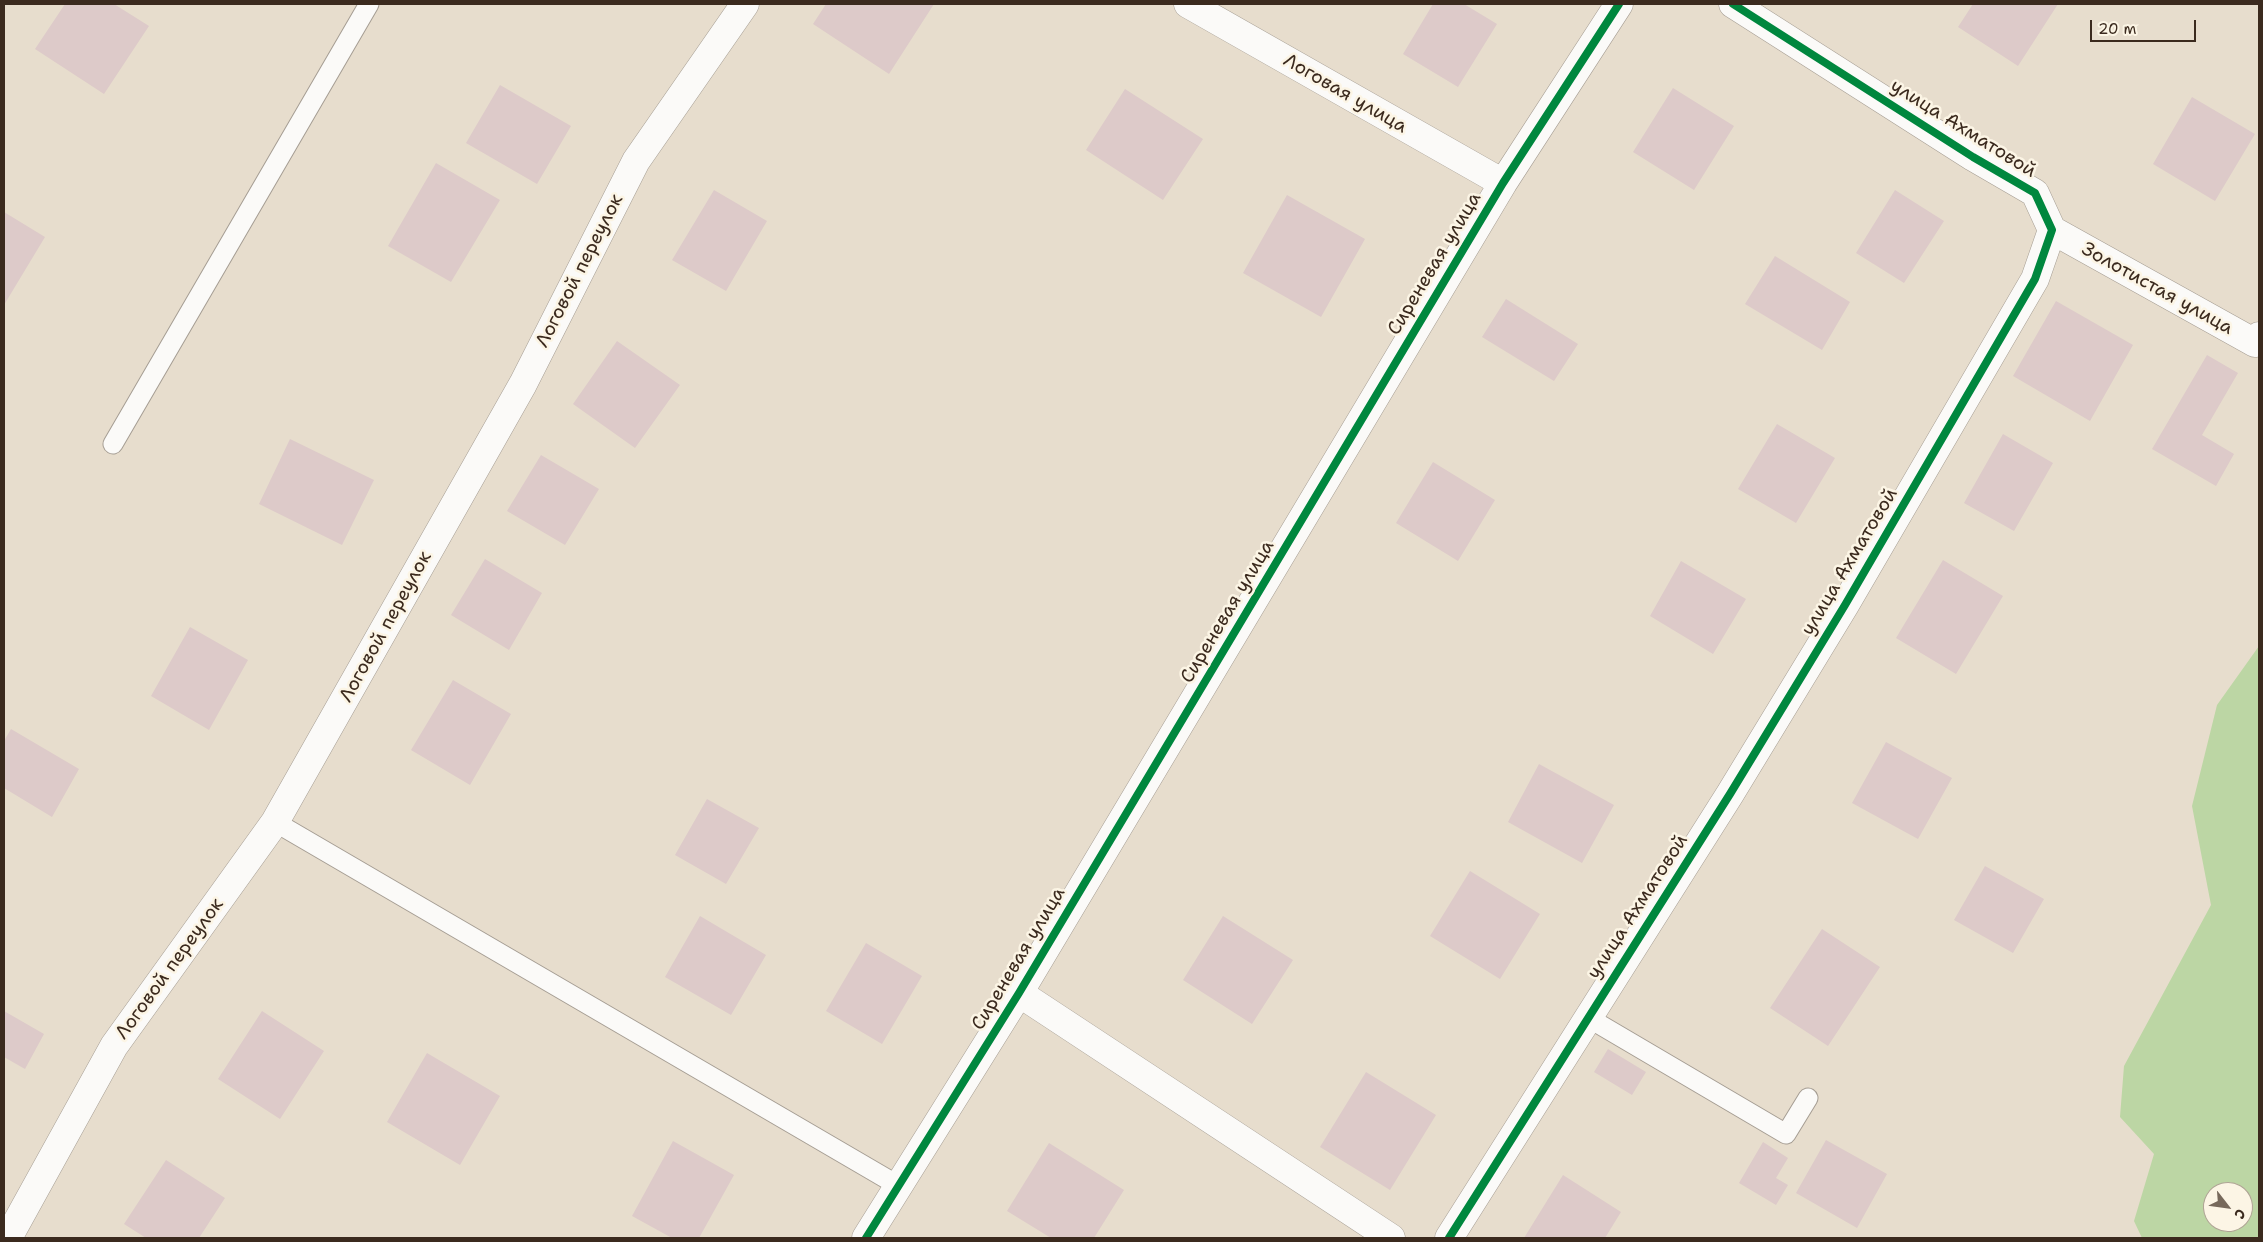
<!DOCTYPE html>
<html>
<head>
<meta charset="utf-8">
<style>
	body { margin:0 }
	#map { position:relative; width:2263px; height:1242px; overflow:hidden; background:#e7ddcd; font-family:"Shantell Sans",sans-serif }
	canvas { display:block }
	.frame { position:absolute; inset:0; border:5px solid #3b2a1e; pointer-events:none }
	.north { position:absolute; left:2203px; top:1182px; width:50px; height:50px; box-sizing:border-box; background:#fcf5e5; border:1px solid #afa495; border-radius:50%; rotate:120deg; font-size:14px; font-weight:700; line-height:20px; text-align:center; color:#3b2a1e }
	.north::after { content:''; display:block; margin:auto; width:18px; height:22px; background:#77695b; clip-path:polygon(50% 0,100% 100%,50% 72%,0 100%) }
	.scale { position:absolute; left:2090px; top:20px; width:106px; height:22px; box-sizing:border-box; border:2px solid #3b2a1e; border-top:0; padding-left:6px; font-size:15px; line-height:18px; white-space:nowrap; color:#3b2a1e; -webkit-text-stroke:4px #fcf5e5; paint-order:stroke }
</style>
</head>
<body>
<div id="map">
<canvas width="2263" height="1242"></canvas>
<div class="frame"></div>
<div class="north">С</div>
<div class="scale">20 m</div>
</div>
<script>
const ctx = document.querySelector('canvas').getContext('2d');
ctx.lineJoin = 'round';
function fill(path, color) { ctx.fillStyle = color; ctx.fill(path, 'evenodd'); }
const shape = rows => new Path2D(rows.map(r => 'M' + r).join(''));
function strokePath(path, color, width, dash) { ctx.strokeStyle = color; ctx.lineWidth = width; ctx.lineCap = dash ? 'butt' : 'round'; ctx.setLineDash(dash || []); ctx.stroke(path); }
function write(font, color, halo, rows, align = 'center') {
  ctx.font = font + ' "Shantell Sans",sans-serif'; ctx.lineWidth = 5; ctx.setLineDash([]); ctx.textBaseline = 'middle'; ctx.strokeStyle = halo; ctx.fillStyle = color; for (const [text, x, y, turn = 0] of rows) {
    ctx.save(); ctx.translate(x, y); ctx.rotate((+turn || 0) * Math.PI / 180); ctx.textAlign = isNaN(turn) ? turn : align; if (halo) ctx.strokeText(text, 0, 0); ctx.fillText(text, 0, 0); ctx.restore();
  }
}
const green = shape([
	[2259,646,2259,1238,2142,1238,2134,1221,2154,1154,2120,1117,2124,1066,2211,905,2192,806,2217,705],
	[2213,1192,2243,1192,2243,1222,2213,1222]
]);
const building = shape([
	[65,4,114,4,149,26,104,94,35,49],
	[826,4,934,4,889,74,813,24],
	[1433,4,1464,4,1497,24,1458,87,1403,54],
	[1973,4,2058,4,2018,66,1958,27],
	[500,85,571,126,537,184,466,143],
	[1673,88,1734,126,1694,190,1633,152],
	[1125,89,1203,139,1163,200,1086,150],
	[2192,97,2255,134,2215,201,2153,164],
	[436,163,500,200,451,282,388,246],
	[714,190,767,221,726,291,672,260],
	[1895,190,1944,221,1904,283,1856,253],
	[1287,195,1365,239,1321,317,1243,273],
	[4,212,45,237,4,305],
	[1775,256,1850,302,1822,350,1745,304],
	[1506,299,1578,344,1554,381,1482,337],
	[2056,301,2133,345,2090,421,2013,376],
	[617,341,680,385,635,448,573,404],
	[2207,355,2238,373,2202,435,2234,454,2216,486,2152,449],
	[1777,424,1835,458,1796,523,1738,489],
	[2003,434,2053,463,2014,531,1964,503],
	[290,439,374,480,342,545,259,504],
	[541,455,599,489,565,545,507,511],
	[1433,462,1495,500,1458,561,1396,523],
	[485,559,542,593,509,650,451,615],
	[1943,560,2003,596,1956,674,1896,638],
	[1681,561,1746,599,1713,654,1650,616],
	[190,627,248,660,209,730,151,696],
	[453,680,511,714,470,785,411,750],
	[11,729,79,769,52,817,4,788,4,741],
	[1886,742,1952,778,1918,839,1852,803],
	[1539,764,1614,805,1582,863,1508,822],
	[707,799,759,828,726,884,675,855],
	[1985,866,2044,899,2013,953,1954,920],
	[1470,871,1540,914,1500,979,1430,936],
	[700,916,766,955,731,1015,665,977],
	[1223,916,1293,960,1252,1024,1183,980],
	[1822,929,1880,967,1828,1046,1770,1008],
	[866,943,922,976,882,1044,826,1011],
	[4,1011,44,1034,25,1069,4,1057],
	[262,1011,324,1051,280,1119,218,1079],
	[1608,1049,1646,1072,1632,1095,1594,1072],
	[427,1053,500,1096,460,1165,387,1122],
	[1366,1072,1436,1115,1390,1190,1320,1147],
	[1826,1140,1887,1174,1857,1228,1796,1193],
	[673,1141,734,1175,699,1238,672,1238,632,1216],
	[1763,1142,1788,1158,1776,1178,1788,1185,1776,1205,1739,1183],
	[1049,1143,1124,1190,1094,1238,1051,1238,1007,1211],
	[166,1160,225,1198,199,1238,146,1238,124,1224],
	[1563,1175,1621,1212,1605,1238,1524,1238]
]);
const service = shape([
	[113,444,369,4],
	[275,822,899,1186],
	[1587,1017,1786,1134,1808,1098]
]);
const minor = shape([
	[1188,4,1503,183],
	[2052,230,2255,343,2259,336],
	[1019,993,1391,1238],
	[8,1238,114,1046,275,822,523,384,636,161,745,4],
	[866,1238,1019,993,1503,183,1619,4],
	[1449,1238,1730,794,1845,605,2035,279,2052,230,2035,193,1973,157,1733,4]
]);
const cycleway = shape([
	[866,1238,1019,993,1503,183,1619,4],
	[1449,1238,1730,794,1845,605,2035,279,2052,230,2035,193,1973,157,1733,4]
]);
const streetNames = [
	["Логовая улица",1345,94,30],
	["улица Ахматовой",1963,129,32],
	["Сиреневая улица",1435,264,-59],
	["Логовой переулок",580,271,-63],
	["Золотистая улица",2157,289,29],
	["улица Ахматовой",1850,562,-59],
	["Сиреневая улица",1228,612,-59],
	["Логовой переулок",386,627,-61],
	["улица Ахматовой",1638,907,-57],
	["Сиреневая улица",1019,959,-59],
	["Логовой переулок",170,969,-54]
];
fill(green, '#bcd6a4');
fill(building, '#ddcac9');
strokePath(service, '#a59d93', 21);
strokePath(minor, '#a59d93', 29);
strokePath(service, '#fbfaf8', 19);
strokePath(minor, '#fbfaf8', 28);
strokePath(cycleway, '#00873e', 8);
write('19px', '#3b2a1e', '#fcf5e5', streetNames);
</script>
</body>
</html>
